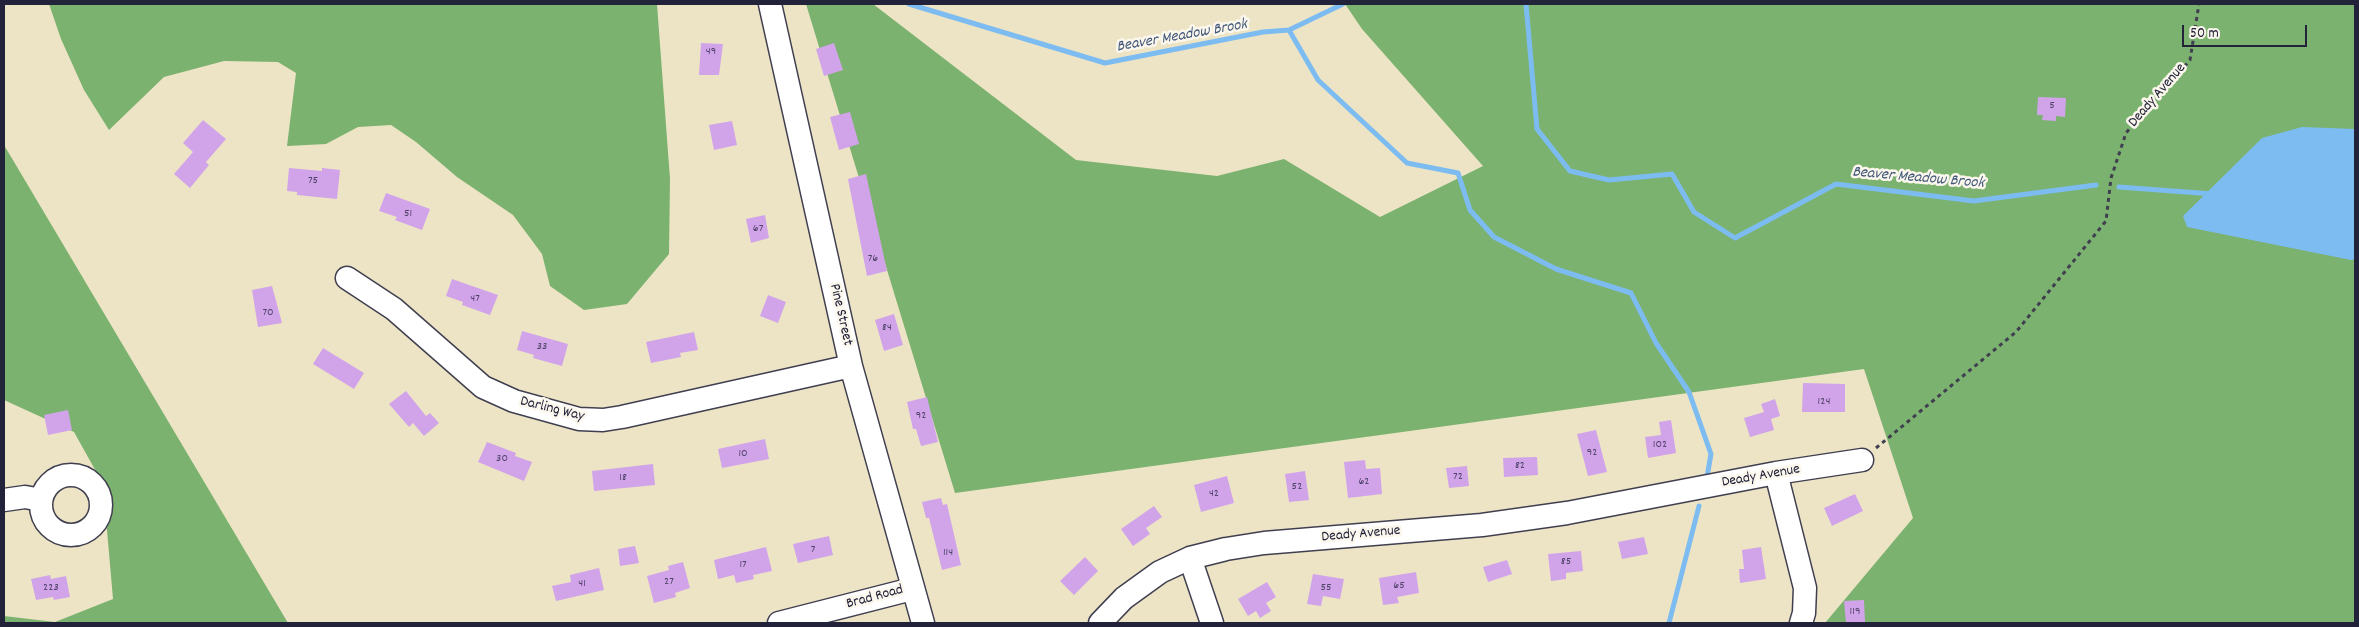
<!DOCTYPE html>
<html>
<head>
<meta charset="utf-8">
<style>
	body { margin:0 }
	#map { position:relative; width:2359px; height:627px; overflow:hidden; background:#ede4c6; font-family:Dekko,sans-serif }
	canvas { display:block }
	.frame { position:absolute; inset:0; border:5px solid #22223b; pointer-events:none }
	.scale { position:absolute; left:2182px; top:25px; width:125px; height:22px; box-sizing:border-box; border:2px solid #22223b; border-top:0; padding-left:6px; font-size:15px; line-height:18px; white-space:nowrap; color:#22223b; -webkit-text-stroke:4px #fbf7ec; paint-order:stroke }
</style>
</head>
<body>
<div id="map">
<canvas width="2359" height="627"></canvas>
<div class="frame"></div>
<div class="scale">50 m</div>
</div>
<script>
const ctx = document.querySelector('canvas').getContext('2d');
ctx.lineJoin = 'round';
function fill(path, color) { ctx.fillStyle = color; ctx.fill(path, 'evenodd'); }
const shape = rows => new Path2D(rows.map(r => 'M' + r).join(''));
function strokePath(path, color, width, dash) { ctx.strokeStyle = color; ctx.lineWidth = width; ctx.lineCap = dash ? 'butt' : 'round'; ctx.setLineDash(dash || []); ctx.stroke(path); }
function write(font, color, halo, rows, align = 'center') {
  ctx.font = font + ' Dekko,sans-serif'; ctx.lineWidth = 5; ctx.setLineDash([]); ctx.textBaseline = 'middle'; ctx.strokeStyle = halo; ctx.fillStyle = color; for (const [text, x, y, turn = 0] of rows) {
    ctx.save(); ctx.translate(x, y); ctx.rotate((+turn || 0) * Math.PI / 180); ctx.textAlign = isNaN(turn) ? turn : align; if (halo) ctx.strokeText(text, 0, 0); ctx.fillText(text, 0, 0); ctx.restore();
  }
}
const forest = shape([
	[49,4,657,4,670,179,669,254,627,304,584,310,550,286,542,254,513,215,457,177,416,142,391,125,358,127,326,144,287,146,296,73,278,62,224,61,164,77,109,130,84,90,61,39],
	[806,4,873,4,1076,160,1217,176,1284,159,1380,217,1483,166,1362,29,1345,4,2355,4,2355,623,1825,623,1913,518,1864,369,955,493],
	[4,145,288,623,4,623,4,616,55,622,113,599,103,484,74,432,4,400]
]);
const water = shape([
	[2302,127,2355,129,2355,259,2351,260,2187,227,2183,216,2262,138]
]);
const stream = shape([
	[909,4,1105,63,1263,32,1289,30,1343,4],
	[1526,4,1537,129,1570,171,1609,180,1672,174,1694,212,1735,238,1836,184,1974,201,2096,185],
	[1289,30,1318,80,1407,163,1458,173,1470,210,1494,237,1556,269,1631,293,1656,343,1689,392,1711,454,1707,477],
	[2119,187,2213,194],
	[1669,623,1699,506]
]);
const building = shape([
	[701,43,723,44,719,75,699,75],
	[834,43,843,70,824,76,816,49],
	[2038,97,2066,98,2065,117,2056,116,2056,121,2042,120,2043,115,2037,115],
	[850,112,859,144,839,150,830,117],
	[203,120,226,139,206,162,209,165,190,188,174,174,193,152,183,143],
	[732,121,737,145,714,150,709,125],
	[289,168,322,171,322,168,340,170,337,199,297,195,297,192,287,191],
	[866,174,887,271,867,276,848,179],
	[386,193,430,209,422,230,395,220,397,217,379,211],
	[765,215,769,238,751,243,746,219],
	[452,279,498,295,490,315,462,305,463,302,446,296],
	[272,286,282,323,258,327,252,290],
	[768,295,786,302,778,323,760,316],
	[894,314,903,345,884,351,875,320],
	[522,331,568,344,562,366,533,358,534,355,517,350],
	[694,332,698,350,680,353,681,357,651,363,646,342],
	[323,348,364,373,354,389,313,364],
	[1803,383,1845,384,1845,412,1802,412],
	[406,391,426,416,430,413,439,423,424,436,413,423,409,427,389,404],
	[927,397,938,442,921,446,916,429,913,429,907,402],
	[1775,399,1780,416,1771,419,1774,430,1750,437,1744,418,1764,412,1761,404],
	[68,410,72,430,48,435,44,415],
	[1671,420,1676,453,1648,458,1645,437,1661,435,1659,422],
	[1596,430,1607,472,1588,476,1577,434],
	[765,439,769,459,722,468,718,449],
	[487,442,516,453,515,456,532,462,524,481,478,462],
	[1537,457,1538,475,1504,477,1503,458],
	[1365,460,1366,469,1380,468,1382,494,1348,498,1344,462],
	[653,464,655,485,594,491,592,471],
	[1467,466,1469,486,1449,488,1446,468],
	[1305,471,1309,500,1289,502,1285,474],
	[1227,476,1234,503,1201,512,1194,485],
	[1855,494,1863,511,1832,526,1824,508],
	[941,498,943,505,947,504,961,565,942,570,929,518,926,518,922,502],
	[1154,506,1162,517,1146,528,1150,534,1133,546,1121,529],
	[829,536,833,555,798,563,793,544],
	[1644,537,1648,554,1622,559,1618,542],
	[635,546,639,563,620,566,618,549],
	[766,547,772,571,753,575,754,579,736,583,734,575,718,579,714,560],
	[1761,547,1766,579,1740,583,1739,569,1744,569,1742,550],
	[1581,551,1583,571,1566,573,1566,579,1551,581,1548,554],
	[1085,557,1098,571,1074,595,1060,581],
	[1507,560,1512,574,1488,582,1483,567],
	[683,562,690,588,675,593,676,597,654,603,647,576,669,570,668,566],
	[599,568,604,590,556,601,552,586,571,582,570,575],
	[1416,572,1419,593,1397,597,1399,603,1383,605,1379,578],
	[1313,574,1344,579,1340,599,1323,596,1321,606,1307,604],
	[50,575,51,579,66,576,70,597,54,600,53,597,36,600,31,579],
	[1267,582,1276,597,1266,603,1271,611,1260,618,1256,611,1248,616,1238,599],
	[1864,600,1865,622,1846,623,1844,601]
]);
const path = shape([
	[1876,448,2016,332,2106,221,2111,178,2126,133,2190,60,2199,4]
]);
const minor = shape([
	[770,4,851,366,923,623],
	[347,278,394,309,483,387,514,401,579,419,603,420,622,417,851,366],
	[1776,473,1805,588,1804,613,1801,623],
	'41 505a30 30 0 1 1 60 0a30 30 0 1 1-60 0Z',
	[4,500,25,497,41,500],
	[1190,558,1212,623],
	[779,623,912,589],
	[1100,623,1124,598,1160,572,1190,558,1226,549,1264,543,1482,525,1567,513,1776,473,1862,460]
]);
const numberNames = [
	["49",711,52],
	["5",2052,106],
	["75",313,181],
	["51",408,214],
	["67",758,229],
	["76",873,259],
	["47",475,299],
	["70",268,313],
	["84",887,328],
	["33",542,347],
	["124",1824,402],
	["92",921,416],
	["102",1660,445],
	["92",1592,453],
	["10",743,454],
	["30",502,459],
	["82",1520,466],
	["72",1458,477],
	["18",623,478],
	["62",1364,482],
	["52",1297,487],
	["42",1214,494],
	["7",813,550],
	["114",948,553],
	["85",1566,562],
	["17",743,565],
	["27",669,582],
	["41",582,584],
	["65",1399,586],
	["223",51,588],
	["55",1326,588],
	["119",1855,612]
];
const streetNames = [
	["Deady Avenue",2158,96,-49],
	["Pine Street",840,315,77],
	["Darling Way",552,410,14],
	["Deady Avenue",1761,477,-10],
	["Deady Avenue",1361,535,-5],
	["Brad Road",875,598,-15]
];
const waterNames = [
	["Beaver Meadow Brook",1182,37,-10],
	["Beaver Meadow Brook",1918,179,5]
];
fill(forest, '#7cb26f');
fill(water, '#7dbcf1');
strokePath(stream, '#7dbcf1', 5);
fill(building, '#d1a4ea');
strokePath(minor, '#403f50', 25);
strokePath(path, '#403f50', 3, [4, 4]);
strokePath(minor, '#fff', 22);
write('12px', '#4e4267', null, numberNames);
write('15px', '#22223b', '#fbf7ec', streetNames);
write('italic 16px', '#42587b', '#fbf7ec', waterNames);
</script>
</body>
</html>
